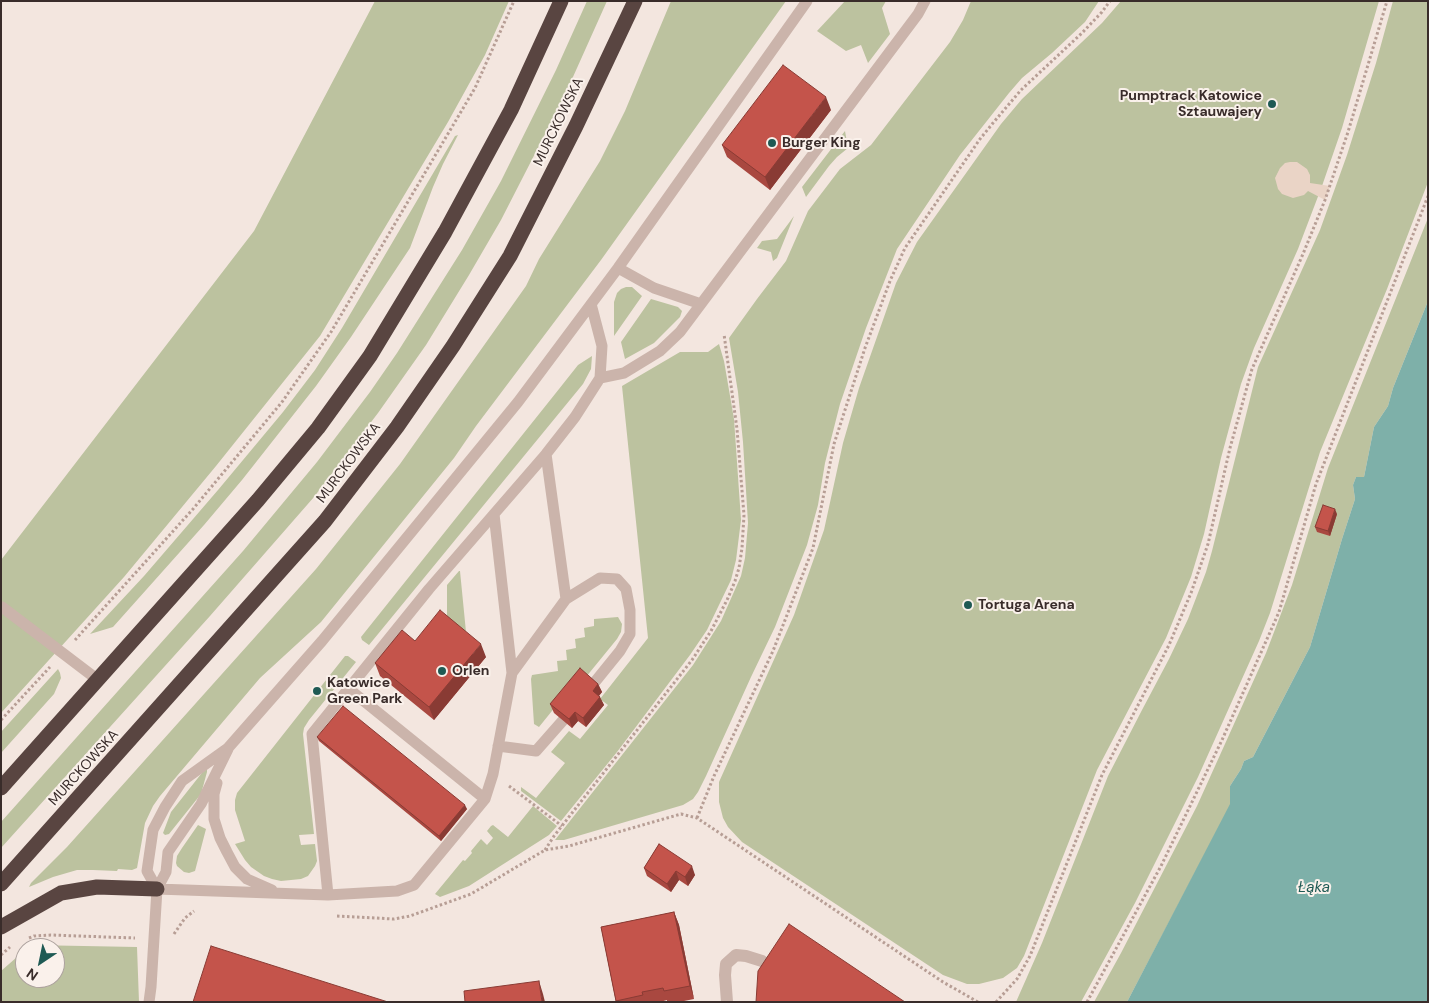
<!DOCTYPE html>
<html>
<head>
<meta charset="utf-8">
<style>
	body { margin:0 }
	#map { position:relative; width:1429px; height:1003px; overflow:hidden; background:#f3e6df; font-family:"DM Sans",sans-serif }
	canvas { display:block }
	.frame { position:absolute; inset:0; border:2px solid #392c2a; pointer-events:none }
	.north { position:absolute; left:15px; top:938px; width:50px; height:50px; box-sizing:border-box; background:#faf1eb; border:1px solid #ada29e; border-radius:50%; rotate:214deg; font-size:14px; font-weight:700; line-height:20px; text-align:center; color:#392c2a }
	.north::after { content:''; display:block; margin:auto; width:18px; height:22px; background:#1f5a54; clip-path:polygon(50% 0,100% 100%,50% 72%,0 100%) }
</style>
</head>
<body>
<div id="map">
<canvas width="1429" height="1003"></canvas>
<div class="frame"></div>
<div class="north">N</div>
</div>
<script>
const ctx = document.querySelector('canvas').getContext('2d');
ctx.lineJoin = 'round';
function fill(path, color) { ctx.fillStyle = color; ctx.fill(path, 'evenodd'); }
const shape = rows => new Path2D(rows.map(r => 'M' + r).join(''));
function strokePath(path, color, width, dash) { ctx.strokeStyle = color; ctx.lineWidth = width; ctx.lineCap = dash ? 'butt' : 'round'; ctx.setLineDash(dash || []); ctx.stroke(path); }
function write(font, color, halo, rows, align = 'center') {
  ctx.font = font + ' "DM Sans",sans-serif'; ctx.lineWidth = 4; ctx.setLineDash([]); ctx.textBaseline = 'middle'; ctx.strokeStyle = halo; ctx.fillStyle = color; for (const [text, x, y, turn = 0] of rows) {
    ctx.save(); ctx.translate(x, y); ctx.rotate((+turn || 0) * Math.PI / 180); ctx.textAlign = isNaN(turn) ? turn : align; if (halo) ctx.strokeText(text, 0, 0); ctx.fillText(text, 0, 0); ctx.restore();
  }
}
const green = shape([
	[375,1,509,1,485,55,448,122,320,336,216,466,124,577,1,713,1,560,254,231],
	[587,1,607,1,564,97,501,220,469,275,426,345,378,413,314,497,210,616,1,848,1,822,243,551,317,462,370,392,397,353,462,250,501,181,556,70],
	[671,1,786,1,601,260,476,426,454,458,321,622,260,678,160,796,153,806,145,823,137,868,132,870,118,869,117,871,93,870,77,870,53,877,29,887,31,883,67,847,316,569,400,464,526,286,539,259,600,161,625,111],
	[845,1,886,1,882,8,890,34,868,63,861,45,846,51,817,31],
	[971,1,1099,1,1085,22,1052,53,1022,78,1009,93,960,155,897,249,866,328,840,404,825,463,818,505,807,545,775,627,751,677,706,776,698,792,693,799,683,805,564,840,555,840,693,665,721,621,741,576,745,558,748,523,743,442,738,392,729,338,757,299,786,261,808,211,840,169,871,145,950,42,963,20],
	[1121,1,1379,1,1342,128,1322,186,1298,249,1254,348,1241,384,1221,458,1204,534,1191,577,1166,638,1097,770,1024,956,1017,968,1003,978,979,984,967,984,943,975,742,842,728,827,723,818,719,802,719,782,794,615,824,530,843,443,859,388,896,283,917,242,1001,124,1022,99,1102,23],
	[1393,1,1428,1,1428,182,1387,289,1320,452,1270,613,1259,641,1198,777,1135,903,1081,1002,1016,1002,1042,943,1108,776,1142,710,1169,659,1188,619,1206,572,1212,551,1258,367,1320,230,1347,155,1376,63],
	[845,131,848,148,837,157,829,166,806,197,802,187],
	[458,135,443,164,433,187,410,248,351,337,316,386,242,480,204,525,113,627,90,634,144,576,218,490,283,412,315,370,342,328,455,136],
	[794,216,777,258,773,261,771,252,757,248,762,241,777,239],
	[1428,218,1428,301,1393,388,1388,406,1374,427,1364,477,1356,477,1353,485,1355,499,1342,539,1310,647,1253,757,1244,761,1241,769,1230,786,1231,804,1127,1002,1094,1002,1121,953,1197,806,1266,653,1292,585,1328,468],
	[626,287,632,287,642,296,614,336,614,302,617,293,621,289],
	[651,299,678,307,682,311,680,317,654,343,625,359,621,342],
	[719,344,724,361,734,419,741,520,736,560,731,580,707,630,690,655,617,752,561,821,521,791,521,787,536,798,565,763,551,752,569,731,580,739,608,705,600,699,648,638,622,386,680,352,708,352],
	[592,356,591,369,583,384,369,645,362,640,361,637,559,389,578,365],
	[459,571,460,571,466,632,447,617,447,585],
	[618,617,622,624,621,632,617,639,586,677,581,675,539,727,534,724,531,679,532,675,558,671,557,661,567,660,566,650,576,648,575,639,585,637,584,628,594,626,594,619],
	[345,656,348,656,356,662,309,720,304,728,303,734,314,834,299,835,301,845,315,844,317,861,315,866,308,876,301,879,281,881,272,879,264,876,251,867,245,860,235,844,245,841,235,810,235,800,237,793],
	[58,669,60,673,61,678,54,694,1,753,1,732],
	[205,769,207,769,207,772,201,794,169,834,165,835,163,833,171,812],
	[533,806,557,826,549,835,469,886,440,897,435,894,463,860,465,861,472,853,471,851,481,839,487,845,493,838,487,831,491,826,493,825,508,837],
	[198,825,206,829,195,871,189,873,184,872,177,866,176,863,177,856,182,848],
	[30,945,137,947,139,1002,1,1002,1,971,25,950,25,978,55,978,55,948,27,948]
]);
const plaza = shape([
	[1290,162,1297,162,1307,169,1310,175,1310,183,1330,186,1325,200,1308,191,1304,195,1293,198,1282,194,1278,189,1275,178,1280,168,1285,163]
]);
const water = shape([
	[1428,301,1428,1002,1127,1002,1230,804,1230,786,1241,769,1244,761,1253,757,1310,647,1342,539,1355,499,1353,485,1356,477,1364,477,1374,427,1388,406,1393,388]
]);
const path = shape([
	[75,640,193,509,282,402,331,332,475,88,514,1],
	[1,720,50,667],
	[509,786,562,826],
	[697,818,714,776,773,651,813,548,834,444,865,348,890,281,905,248,980,139,993,123,1021,90,1082,33,1102,12,1110,1],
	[545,850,554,836,692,660,711,631,728,598,735,581,739,568,742,548,744,515,737,429,724,334],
	[337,916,394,919,410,916,471,894,545,850,569,846,681,814,697,818,943,982,978,1002],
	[174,934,185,918,194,911],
	[29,938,34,936,51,935,135,938],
	[1,955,10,947],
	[996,1002,1017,979,1030,956,1102,775,1169,645,1191,593,1208,544,1230,448,1252,369,1303,254,1325,200,1348,132,1387,1],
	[1087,1002,1161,866,1222,740,1279,612,1316,484,1428,196]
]);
const lane = shape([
	[618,268,654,288,701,304],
	[600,378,624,373,660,351,680,332,918,14,925,1],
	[546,454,566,599],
	[494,514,512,673],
	[2,607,98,680],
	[349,689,485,799],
	[498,746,536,751,573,709],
	[217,783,214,794,214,819,220,838,227,852,235,867,247,879,272,890],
	[157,889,147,871,153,830,165,807,182,781,228,748,322,641,518,402,618,268,807,1],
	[157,889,328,895,397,891,414,885,485,799,493,774,512,673,566,599,600,578,617,579,626,589,630,610,630,634,620,651,586,693],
	[328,895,312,734,429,589,546,454,575,417,600,378,602,346,591,304],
	[149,1002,151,987,157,889,166,872,168,852,201,804,228,749]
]);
const street = shape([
	[727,1002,725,975,726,964,736,955,746,956,762,961,776,970]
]);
const highway = shape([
	[1,788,258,500,318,428,370,356,445,232,511,110,561,1],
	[1,884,325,521,397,427,453,346,510,256,576,126,635,1],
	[1,927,61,893,97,887,157,889]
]);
const wall = shape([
	[831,110,770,190,727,157,722,145],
	[1337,514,1330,536,1317,532,1315,527],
	[415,641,486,657,434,720,380,676,375,663],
	[598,684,602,692,599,696,604,705,586,727,578,721,572,728,554,713,550,704],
	[317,737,467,809,441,841,319,741],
	[659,844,695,875,688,886,679,880,671,892,647,876,644,868],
	[674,912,679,925,694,999,679,1002,667,1002,667,1000,660,1002,616,1002,601,927]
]);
const shadedWall = shape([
	[826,97,831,110,770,190,765,177],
	[1335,509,1337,514,1330,536,1328,531],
	[481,644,486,657,434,720,429,707],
	[598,684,602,692,596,699,593,691],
	[600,697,604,705,586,727,583,718],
	[575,712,578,721,572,728,569,719],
	[465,805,467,809,441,841,439,836],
	[692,866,695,875,688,886,685,877],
	[676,871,679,880,671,892,667,884],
	[674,912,679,925,694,999,690,986],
	[539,981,543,994,545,1002,542,1002]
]);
const building = shape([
	[783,65,826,97,765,177,722,145,783,65],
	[1323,505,1335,509,1328,531,1315,527,1323,505],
	[440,610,481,644,429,707,375,663,402,630,415,641,440,610],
	[580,668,598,684,593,691,600,697,583,718,575,712,569,719,550,704,580,668],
	[343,706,465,805,439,836,317,737,343,706],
	[659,844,692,866,685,877,676,871,667,884,644,868,659,844],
	[674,912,690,986,664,991,663,988,642,992,643,995,616,1001,601,927,674,912],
	[789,924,905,1002,756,1002,758,971,789,924],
	[211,946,388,1002,193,1002,211,946],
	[539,981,542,1002,465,1002,464,991,539,981]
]);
const markers = [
	[1272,104,5,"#1f5a54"],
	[772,143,5,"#1f5a54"],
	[968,605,5,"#1f5a54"],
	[442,671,5,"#1f5a54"],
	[317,691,5,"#1f5a54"]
];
const poiNames = [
	["Pumptrack Katowice",1262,96,"right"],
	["Sztauwajery",1262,112,"right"],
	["Burger King",782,143],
	["Tortuga Arena",978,605],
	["Orlen",452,671],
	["Katowice",327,683],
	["Green Park",327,699]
];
const streetNames = [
	["MURCKOWSKA",559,122,-64],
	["MURCKOWSKA",349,463,-53],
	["MURCKOWSKA",84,768,-48]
];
const waterNames = [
	["Łąka",1314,888]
];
fill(green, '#bcc29f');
fill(plaza, '#ead4c6');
fill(water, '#7eb0a9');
strokePath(path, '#b79e95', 3, [2.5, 2.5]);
strokePath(lane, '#cbb4ab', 11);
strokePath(street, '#cbb4ab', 12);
strokePath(highway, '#594541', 15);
fill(wall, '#a94840');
fill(shadedWall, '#893b34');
fill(building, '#c4544b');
strokePath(building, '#893b34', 1);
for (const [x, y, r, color] of markers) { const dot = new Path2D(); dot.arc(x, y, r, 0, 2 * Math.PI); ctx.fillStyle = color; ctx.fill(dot); strokePath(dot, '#faf1eb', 2); }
write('bold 14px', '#392c2a', '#faf1eb', poiNames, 'left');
write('14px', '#392c2a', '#faf1eb', streetNames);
write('italic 15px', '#1f5a54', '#faf1eb', waterNames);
</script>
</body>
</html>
